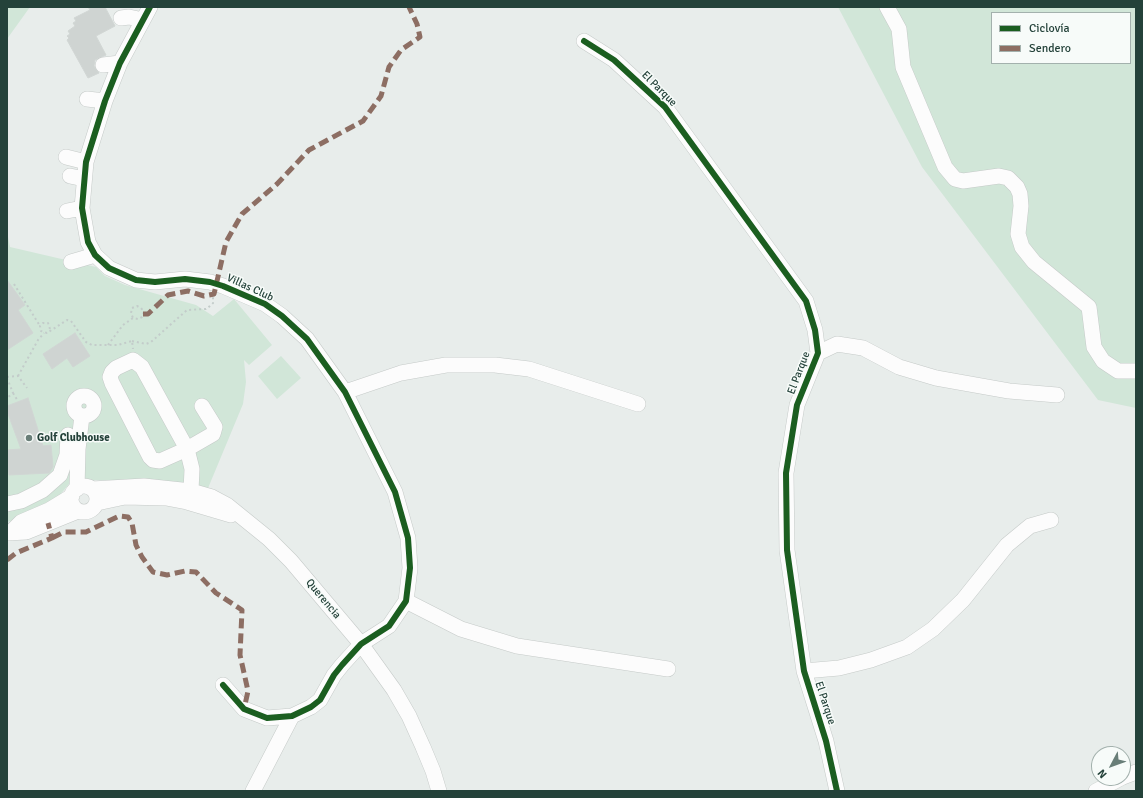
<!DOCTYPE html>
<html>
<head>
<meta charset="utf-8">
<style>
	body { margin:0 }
	#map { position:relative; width:1143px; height:798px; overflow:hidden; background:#e8edeb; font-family:Signika,sans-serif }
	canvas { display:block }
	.frame { position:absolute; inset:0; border:8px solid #24423a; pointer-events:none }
	.legend { position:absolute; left:991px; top:12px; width:140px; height:52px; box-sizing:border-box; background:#f7fbf9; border:1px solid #a3b1ad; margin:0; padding:5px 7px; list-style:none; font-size:12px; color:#24423a }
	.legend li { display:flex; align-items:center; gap:8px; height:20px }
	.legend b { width:20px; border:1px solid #a3b1ad }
	.north { position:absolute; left:1091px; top:746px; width:40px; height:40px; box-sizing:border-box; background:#f7fbf9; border:1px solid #a3b1ad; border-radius:50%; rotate:229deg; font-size:11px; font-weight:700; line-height:16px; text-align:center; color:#24423a }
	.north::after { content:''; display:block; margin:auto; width:14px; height:18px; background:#697e78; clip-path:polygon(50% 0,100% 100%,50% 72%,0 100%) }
</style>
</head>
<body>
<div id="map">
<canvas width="1143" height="798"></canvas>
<div class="frame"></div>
<ul class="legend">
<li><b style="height:5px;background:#1b5e20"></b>Ciclovía</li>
<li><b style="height:5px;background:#8d6e63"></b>Sendero</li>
</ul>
<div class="north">N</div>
</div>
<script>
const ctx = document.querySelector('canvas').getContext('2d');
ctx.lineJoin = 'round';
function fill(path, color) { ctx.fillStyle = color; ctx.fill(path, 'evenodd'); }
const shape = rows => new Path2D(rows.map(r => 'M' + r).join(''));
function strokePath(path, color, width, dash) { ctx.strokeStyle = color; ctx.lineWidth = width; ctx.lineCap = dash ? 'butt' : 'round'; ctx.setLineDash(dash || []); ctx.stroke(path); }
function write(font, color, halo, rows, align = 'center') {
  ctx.font = font + ' Signika,sans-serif'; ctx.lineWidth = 3; ctx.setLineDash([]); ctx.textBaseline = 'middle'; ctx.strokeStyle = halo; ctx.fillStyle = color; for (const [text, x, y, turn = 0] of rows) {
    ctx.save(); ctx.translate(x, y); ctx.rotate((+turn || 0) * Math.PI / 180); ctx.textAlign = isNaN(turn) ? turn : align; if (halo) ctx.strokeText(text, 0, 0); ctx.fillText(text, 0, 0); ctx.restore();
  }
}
const green = shape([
	[7,7,30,7,7,39],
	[838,7,1136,7,1136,408,1098,400,922,167],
	[992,13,1130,13,1130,63,992,63],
	[7,232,10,247,96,267,105,276,125,285,196,305,213,316,234,299,272,345,249,365,244,360,246,382,243,404,206,493,176,484,95,480,69,484,59,496,20,518,7,522],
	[281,356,301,378,277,399,258,376]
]);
const building = shape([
	[88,7,105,7,115,26,96,36,106,55,95,60,94,66,99,73,88,78,67,40,69,38,67,36,70,34,68,31,75,26,73,23,76,21,74,18,90,10,88,7],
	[7,280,25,305,18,310,33,333,7,350,7,280],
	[75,333,90,356,73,367,67,358,52,369,43,354,75,333],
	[28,398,43,446,51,445,53,467,49,473,9,475,7,450,21,449,7,411,7,406,28,398]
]);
const path = shape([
	[14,284,40,326],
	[50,329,48,323,43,323,40,326,41,331,47,333,67,320,71,321,86,342,92,345,118,345,132,341,133,349],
	[132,341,146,344,151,342,187,310,206,309,210,306,213,303,213,295],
	[108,345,123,325,133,318,138,319,142,317,144,312,141,308,137,306,132,308,131,313,133,318],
	[18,376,38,340,44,333],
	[7,377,18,376,27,388],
	[7,378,13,393,7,398],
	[13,393,18,401]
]);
const minor = shape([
	[150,7,120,63,105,101,86,162,82,208,88,242,95,255,109,268,136,280,155,282,185,279,210,282,223,286,265,304,282,316,307,339,345,392,395,492,408,538,410,568,406,601,389,626,361,644,342,665,334,675,320,700,311,707,292,716,267,718,244,709,223,685],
	[887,7,899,29,903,67,945,167,955,179,963,181,999,176,1008,178,1017,187,1020,194,1021,206,1018,234,1022,247,1034,262,1089,307,1094,347,1103,361,1118,371,1136,371],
	[121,18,129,17,143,20],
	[584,41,614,60,665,107,806,301,815,330,818,353,797,405,786,473,787,550,804,671,826,741,837,791],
	[103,65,120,63],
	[87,99,105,101],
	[66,157,86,162],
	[70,176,84,179],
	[67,211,82,208],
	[71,262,95,255],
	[818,353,837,344,863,348,899,367,936,378,1009,391,1057,395],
	[345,392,401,373,446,365,495,365,529,369,638,404],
	'74 406a10 10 0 1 1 20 0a10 10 0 1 1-20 0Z',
	'71 499a13 13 0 1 1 26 0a13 13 0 1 1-26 0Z',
	[77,489,78,449,82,416],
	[92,489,144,486,191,491,212,497,227,505,269,539,291,561,361,644,394,690,409,716,423,747,433,771,439,791],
	[191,491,192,469,187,449,142,367,133,360,116,368,112,372,110,377,112,383,150,457,153,460,160,461,187,449,213,434,215,427,202,406],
	[97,503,125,497,166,498,187,502,231,515],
	[7,504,21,501,43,490,60,475,67,455,68,435],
	[7,533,26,532,78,511],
	[10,533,21,522,49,510,72,496],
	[406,601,461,629,517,646,668,669],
	[804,671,839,668,871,660,907,647,933,629,963,600,1007,545,1030,526,1051,520],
	[1123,777,1136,772],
	[253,791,292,716],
	[1096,791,1121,778]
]);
const quiet = shape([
	[143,314,148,314,168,295,188,291,204,296,214,294,226,242,242,214,277,184,309,150,363,121,381,96,389,67,401,50,420,37,417,24,409,7],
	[52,538,64,532,86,532,119,516,128,517,132,523,136,545,142,557,153,572,167,575,185,571,196,572,216,593,242,610,240,655,248,691,244,709],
	[7,560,16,553,52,538,48,523]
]);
const cycleway = shape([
	[150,7,120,63,105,101,86,162,82,208,88,242,95,255,109,268,136,280,155,282,185,279,210,282,223,286,265,304,282,316,307,339,345,392,395,492,408,538,410,568,406,601,389,626,361,644,342,665,334,675,320,700,311,707,292,716,267,718,244,709,223,685],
	[584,41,614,60,665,107,806,301,815,330,818,353,797,405,786,473,787,550,804,671,826,741,837,791]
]);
const markers = [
	[29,438,4,"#697e78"]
];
const streetNames = [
	["El Parque",659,89,45],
	["Villas Club",250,288,25],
	["El Parque",799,373,-69],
	["Querencia",323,599,50],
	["El Parque",825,703,72]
];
const poiNames = [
	["Golf Clubhouse",37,438]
];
fill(green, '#d1e6d8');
fill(building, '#cfd4d2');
strokePath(building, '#d1d6d4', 1);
strokePath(minor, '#c5cac8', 16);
strokePath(path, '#c3ccca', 2, [2, 3]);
strokePath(minor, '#fcfcfc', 15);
strokePath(quiet, '#8d6e63', 5, [10, 5]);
strokePath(cycleway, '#1b5e20', 6);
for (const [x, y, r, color] of markers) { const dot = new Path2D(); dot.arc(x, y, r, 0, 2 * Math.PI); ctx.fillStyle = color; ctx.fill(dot); strokePath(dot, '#f7fbf9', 1.5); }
write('11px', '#24423a', '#f7fbf9', streetNames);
write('bold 11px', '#24423a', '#f7fbf9', poiNames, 'left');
</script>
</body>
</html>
